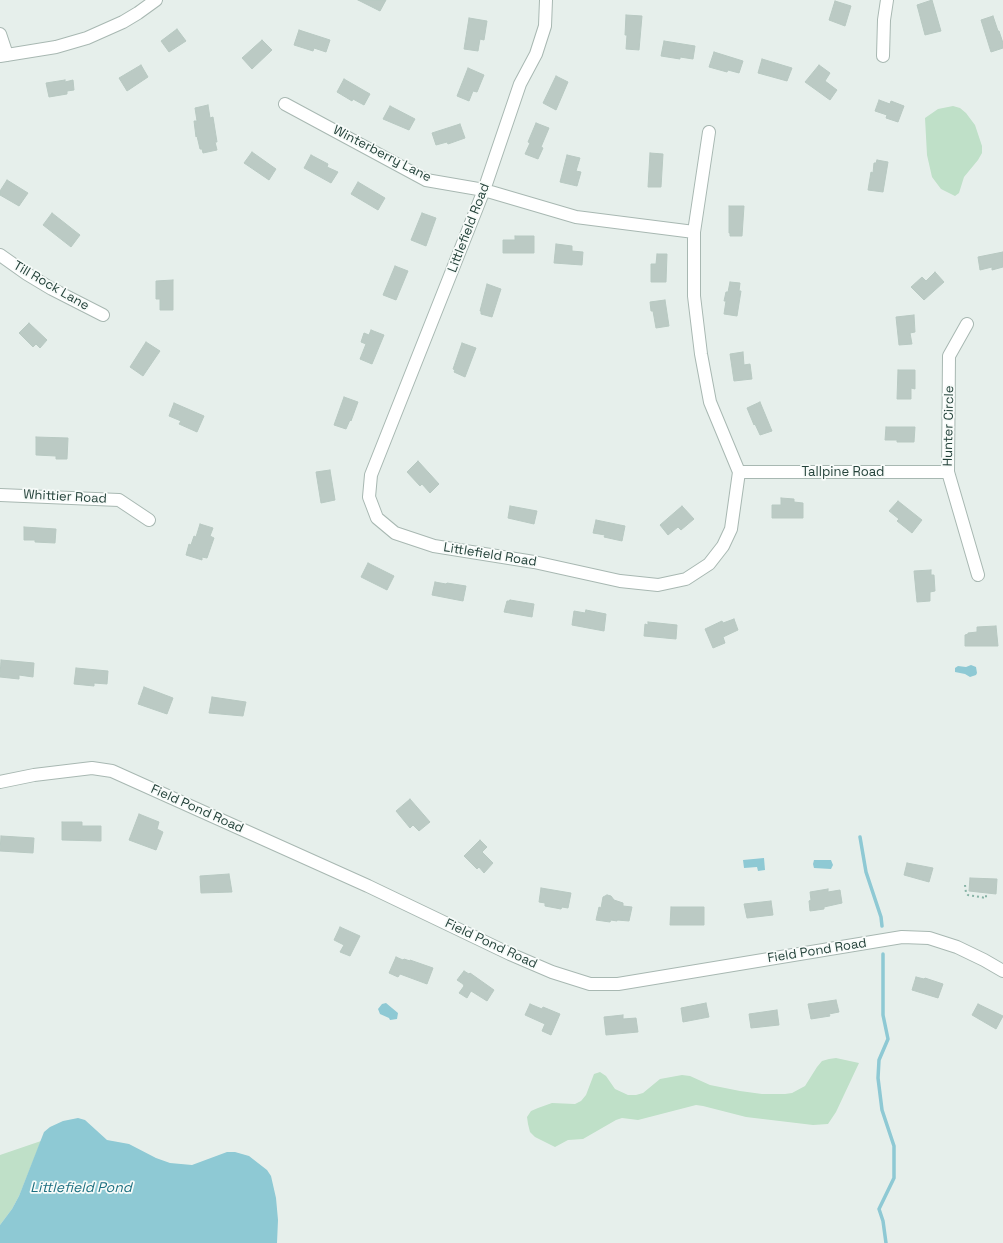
<!DOCTYPE html>
<html>
<head>
<meta charset="utf-8">
<style>
	body { margin:0 }
	canvas { display:block; background:#e6efeb }
</style>
</head>
<body>
<canvas width="1003" height="1243"></canvas>
<script>
const ctx = document.querySelector('canvas').getContext('2d');
ctx.lineJoin = 'round';
function fill(path, color) { ctx.fillStyle = color; ctx.fill(path, 'evenodd'); }
const shape = rows => new Path2D(rows.map(r => 'M' + r).join(''));
function strokePath(path, color, width, dash) { ctx.strokeStyle = color; ctx.lineWidth = width; ctx.lineCap = dash ? 'butt' : 'round'; ctx.setLineDash(dash || []); ctx.stroke(path); }
function write(font, color, halo, rows, align = 'center') {
  ctx.font = font + ' "Space Grotesk",sans-serif'; ctx.lineWidth = 3.5; ctx.setLineDash([]); ctx.textBaseline = 'middle'; ctx.strokeStyle = halo; ctx.fillStyle = color; for (const [text, x, y, turn = 0] of rows) {
    ctx.save(); ctx.translate(x, y); ctx.rotate((+turn || 0) * Math.PI / 180); ctx.textAlign = isNaN(turn) ? turn : align; if (halo) ctx.strokeText(text, 0, 0); ctx.fillText(text, 0, 0); ctx.restore();
  }
}
const green = shape([
	[953,106,960,108,966,113,975,125,982,146,982,153,978,160,964,177,959,193,955,196,941,189,932,177,927,155,925,118,938,109],
	[836,1058,859,1063,836,1112,828,1124,813,1125,746,1117,703,1106,696,1105,638,1120,622,1118,616,1120,583,1139,568,1140,555,1147,535,1137,530,1132,528,1124,527,1117,531,1111,538,1108,552,1103,575,1104,581,1101,586,1095,594,1074,600,1072,606,1076,615,1089,628,1095,636,1095,643,1093,660,1079,682,1075,690,1076,710,1085,740,1091,762,1094,785,1094,792,1093,805,1086,817,1067,822,1061,829,1059],
	[41,1141,19,1196,12,1209,0,1225,0,1155]
]);
const water = shape([
	[971,665,976,667,977,673,976,675,970,677,965,674,955,672,955,668,958,666,966,667],
	[764,858,765,870,758,871,757,867,744,868,743,860],
	[814,860,831,860,833,865,831,869,814,868,813,864],
	[386,1003,398,1013,397,1019,390,1020,389,1018,380,1014,378,1009,382,1004],
	[78,1118,85,1120,107,1140,129,1144,156,1158,170,1163,192,1165,227,1152,235,1152,249,1156,267,1170,271,1176,276,1198,278,1220,277,1243,0,1243,0,1225,12,1209,19,1196,44,1132,50,1127,63,1121]
]);
const stream = shape([
	[860,837,866,872,881,917,882,926],
	[883,954,883,1015,888,1039,879,1060,878,1078,882,1110,894,1146,894,1178,879,1209,883,1221,886,1243]
]);
const building = shape([
	[358,0,386,0,380,11,358,0],
	[932,0,941,31,925,35,917,5,932,0],
	[835,1,851,6,845,26,829,20,835,1],
	[626,15,642,16,639,50,626,49,627,35,625,35,626,15],
	[993,16,998,31,999,31,1003,43,1003,48,991,52,981,20,993,16],
	[469,18,487,21,484,40,480,39,478,51,464,49,469,18],
	[177,29,186,41,169,52,161,41,177,29],
	[299,30,330,40,326,52,314,48,313,51,294,45,299,30],
	[262,40,272,50,252,69,242,58,262,40],
	[664,41,695,46,693,59,680,57,680,59,661,56,664,41],
	[714,52,743,61,739,73,728,70,727,72,709,67,714,52],
	[762,59,792,68,787,81,758,73,762,59],
	[141,65,148,77,127,91,119,78,141,65],
	[819,65,830,73,825,81,837,90,830,100,805,82,819,65],
	[468,68,484,75,477,92,473,91,469,101,457,96,468,68],
	[556,76,568,82,556,110,543,103,556,76],
	[344,79,370,94,364,105,353,99,352,101,337,92,344,79],
	[65,80,65,82,73,80,74,90,67,91,67,94,49,97,46,83,65,80],
	[879,100,890,104,891,101,904,106,898,122,886,118,887,115,875,111,879,100],
	[208,105,210,118,213,117,217,142,215,142,217,150,203,153,202,149,200,149,197,136,196,137,194,121,197,121,195,108,208,105],
	[390,106,415,119,409,130,383,119,390,106],
	[536,123,549,128,541,147,543,148,538,159,525,154,530,143,528,142,536,123],
	[460,124,465,138,448,144,447,142,436,145,432,133,460,124],
	[252,152,276,169,269,180,244,163,252,152],
	[650,153,663,154,661,187,648,187,650,153],
	[311,155,328,164,327,167,338,172,331,183,304,168,311,155],
	[567,155,580,158,576,171,581,172,577,186,560,182,567,155],
	[877,160,888,162,883,192,868,190,871,172,873,173,874,163,876,163,877,160],
	[7,180,28,193,19,206,0,195,0,191,7,180],
	[358,182,385,198,378,210,351,194,358,182],
	[729,206,744,206,742,236,730,236,730,233,729,233,729,206],
	[52,213,80,235,71,247,43,225,52,213],
	[422,213,436,218,426,246,411,240,422,213],
	[515,236,534,236,534,253,503,253,503,240,515,240,515,236],
	[556,244,572,246,572,251,583,252,582,265,554,263,556,244],
	[1003,252,1003,267,992,270,992,267,980,270,978,257,1003,252],
	[657,254,667,254,666,282,651,282,651,264,656,264,657,254],
	[395,266,408,271,396,300,383,295,395,266],
	[935,272,944,282,924,300,911,287,922,277,926,281,935,272],
	[173,280,173,310,160,310,160,299,156,299,156,281,173,280],
	[730,282,740,283,739,291,741,291,737,316,724,314,726,301,724,301,726,292,728,292,730,282],
	[487,284,501,289,492,317,481,314,481,311,480,311,487,284],
	[665,300,669,326,656,328,653,311,651,311,650,302,665,300],
	[914,315,915,332,910,333,912,344,899,345,896,317,914,315],
	[29,323,47,340,40,348,36,344,33,347,19,333,29,323],
	[371,330,384,335,372,364,360,359,366,344,361,342,364,333,369,335,371,330],
	[146,342,160,351,143,376,130,367,146,342],
	[462,343,476,348,465,377,454,372,455,370,453,369,462,343],
	[743,352,744,365,750,364,752,379,734,381,730,354,743,352],
	[898,370,915,370,915,389,911,388,911,399,897,399,898,370],
	[344,397,358,402,351,421,350,420,346,429,334,425,344,397],
	[760,402,772,431,760,435,755,424,754,425,747,408,760,402],
	[174,403,204,416,197,432,179,424,181,421,169,416,174,403],
	[886,427,915,427,914,442,897,442,897,440,885,440,886,427],
	[36,437,68,438,67,459,56,459,56,456,36,455,36,437],
	[418,461,439,484,430,493,422,484,420,486,407,472,418,461],
	[330,470,335,500,321,503,316,472,330,470],
	[781,498,794,499,794,502,803,503,803,518,772,518,772,505,781,505,781,498],
	[898,501,922,520,912,533,897,521,899,519,889,511,898,501],
	[510,506,537,511,534,524,508,518,510,506],
	[682,506,694,519,681,530,678,527,668,535,660,525,682,506],
	[596,520,625,526,622,541,604,537,605,535,593,533,596,520],
	[200,524,213,528,210,536,214,538,207,558,202,557,202,560,186,555,189,544,191,545,194,536,196,537,200,524],
	[24,527,56,529,55,543,35,542,35,540,24,540,24,527],
	[368,563,394,576,387,590,361,577,368,563],
	[931,570,931,575,934,575,935,591,930,592,930,601,917,602,914,571,931,570],
	[435,582,446,584,447,583,466,586,463,601,432,595,435,582],
	[510,600,534,604,532,617,504,612,507,601,509,601,510,600],
	[586,610,606,614,604,631,572,625,574,611,585,613,586,610],
	[734,619,738,630,723,637,725,643,713,648,705,629,722,621,723,623,734,619],
	[648,622,677,625,676,639,644,636,645,624,648,625,648,622],
	[996,626,998,646,965,646,965,635,968,634,968,633,977,632,977,627,996,626],
	[1,660,34,663,33,677,19,675,19,679,0,677,1,660],
	[76,668,108,671,107,684,94,683,94,686,74,684,76,668],
	[144,687,173,698,167,714,138,704,144,687],
	[212,697,246,702,243,716,209,713,212,697],
	[410,799,430,822,419,831,413,825,410,828,396,811,410,799],
	[139,814,159,822,157,829,163,832,156,850,129,840,139,814],
	[62,822,82,822,82,826,101,826,101,841,62,840,62,822],
	[1,836,34,838,33,853,0,851,1,836],
	[480,840,487,847,482,852,493,863,484,873,479,867,477,869,464,856,480,840],
	[907,863,933,868,929,882,904,875,907,863],
	[229,874,232,892,201,893,200,876,229,874],
	[970,878,997,879,996,894,969,891,970,878],
	[541,888,571,893,568,908,562,907,561,909,545,906,545,903,539,902,541,888],
	[828,889,828,892,840,890,842,903,824,907,824,909,810,911,809,901,811,900,810,892,828,889],
	[607,895,611,896,614,900,623,903,623,906,632,907,629,921,617,920,617,921,611,920,610,922,596,920,599,907,601,908,603,897,607,895],
	[771,901,773,915,747,918,744,904,771,901],
	[671,907,704,907,704,925,670,925,671,907],
	[340,927,360,936,350,956,340,952,344,945,334,940,340,927],
	[396,957,403,960,404,959,410,961,410,960,433,968,427,984,400,974,398,977,389,973,396,957],
	[464,971,469,974,470,973,494,990,487,1001,471,991,467,998,459,993,464,986,463,984,457,980,464,971],
	[916,977,924,979,925,978,943,984,938,998,912,990,916,977],
	[836,1000,839,1012,829,1014,830,1016,811,1019,808,1004,836,1000],
	[706,1003,709,1017,683,1022,681,1008,706,1003],
	[530,1004,542,1009,543,1007,560,1014,551,1035,542,1031,545,1024,525,1015,530,1004],
	[978,1004,1003,1016,996,1029,972,1015,978,1004],
	[777,1010,779,1025,751,1028,749,1014,777,1010],
	[623,1015,623,1019,636,1018,638,1032,606,1035,604,1017,623,1015]
]);
const path = shape([
	[965,885,966,893,968,895,986,898,986,893]
]);
const minor = shape([
	[546,0,545,26,536,54,520,84,484,190,371,475,369,497,377,518,395,533,434,546,534,562,620,581,658,585,686,579,709,564,723,546,731,529,739,472,710,402,701,354,694,296,694,232,709,132],
	[0,34,7,55],
	[0,56,56,47,87,38,123,22,138,13,156,0],
	[883,56,884,20,887,0],
	[285,104,426,180,484,190,576,217,694,232],
	[0,255,27,274,52,289,103,315],
	[967,324,949,356,948,472,978,575],
	[739,472,948,472],
	[0,495,119,500,149,520],
	[0,782,34,775,92,768,112,771,368,886,510,954,552,972,590,984,618,984,902,937,929,938,957,947,984,960,1003,971]
]);
const streetNames = [
	["Winterberry Lane",382,154,27],
	["Littlefield Road",469,228,-69],
	["Till Rock Lane",51,286,30],
	["Hunter Circle",949,426,-89],
	["Tallpine Road",843,472],
	["Whittier Road",65,497,3],
	["Littlefield Road",490,555,9],
	["Field Pond Road",197,809,24],
	["Field Pond Road",491,944,25],
	["Field Pond Road",817,951,-9]
];
const waterNames = [
	["Littlefield Pond",81,1188]
];
fill(green, '#bfe0c8');
fill(water, '#8ec9d4');
strokePath(stream, '#8ec9d4', 3.5);
fill(building, '#bbcac4');
strokePath(building, '#b8c9c2', 1);
strokePath(minor, '#a8b8b2', 14);
strokePath(path, '#86b3a5', 2, [2, 3]);
strokePath(minor, '#fff', 12);
write('13px', '#24423a', '#f7fbf9', streetNames);
write('italic 14px', '#1c6f80', '#f7fbf9', waterNames);
</script>
</body>
</html>
